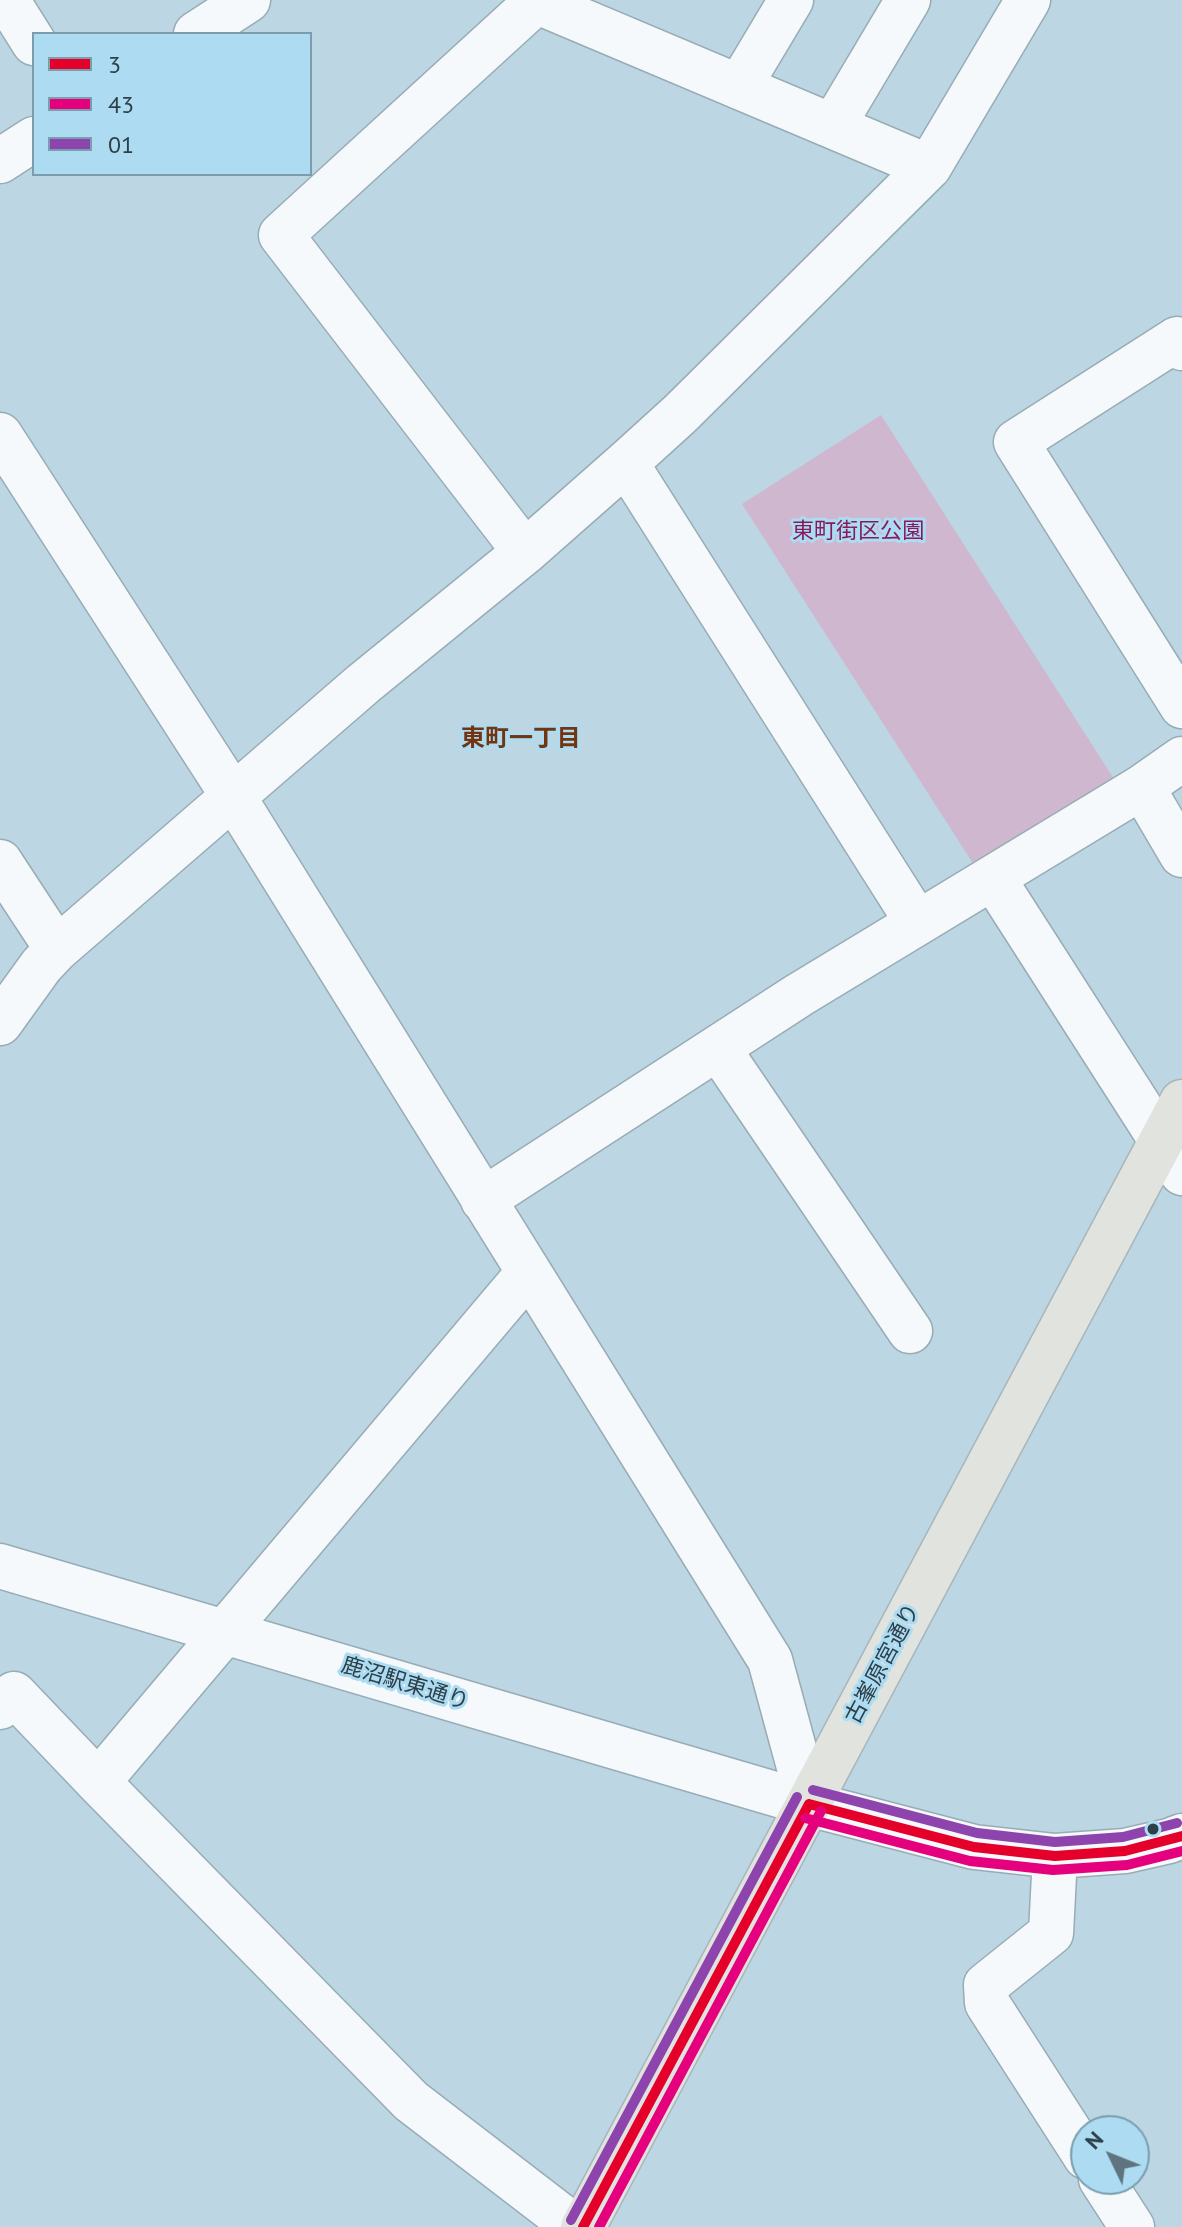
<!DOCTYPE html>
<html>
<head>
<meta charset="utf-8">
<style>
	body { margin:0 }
	#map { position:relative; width:1182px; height:2227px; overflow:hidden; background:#bcd6e3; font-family:"PT Sans",sans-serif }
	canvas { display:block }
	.legend { position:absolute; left:32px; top:32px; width:280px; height:144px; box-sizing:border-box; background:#addcf2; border:2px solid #7a9eae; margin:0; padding:10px 14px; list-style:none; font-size:24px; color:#2d4049 }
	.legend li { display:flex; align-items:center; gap:16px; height:40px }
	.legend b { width:40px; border:2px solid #7a9eae }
	.north { position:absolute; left:1070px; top:2115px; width:80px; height:80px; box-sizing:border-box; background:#addcf2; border:2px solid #7a9eae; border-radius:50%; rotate:313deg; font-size:22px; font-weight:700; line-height:32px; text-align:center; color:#2d4049 }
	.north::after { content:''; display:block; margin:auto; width:28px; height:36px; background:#5f747f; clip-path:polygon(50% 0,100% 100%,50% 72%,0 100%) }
</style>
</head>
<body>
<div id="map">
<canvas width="1182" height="2227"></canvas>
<ul class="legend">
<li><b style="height:10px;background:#e4002b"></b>3</li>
<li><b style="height:10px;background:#e5007d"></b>43</li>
<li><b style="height:10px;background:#8e44ad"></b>01</li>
</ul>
<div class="north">N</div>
</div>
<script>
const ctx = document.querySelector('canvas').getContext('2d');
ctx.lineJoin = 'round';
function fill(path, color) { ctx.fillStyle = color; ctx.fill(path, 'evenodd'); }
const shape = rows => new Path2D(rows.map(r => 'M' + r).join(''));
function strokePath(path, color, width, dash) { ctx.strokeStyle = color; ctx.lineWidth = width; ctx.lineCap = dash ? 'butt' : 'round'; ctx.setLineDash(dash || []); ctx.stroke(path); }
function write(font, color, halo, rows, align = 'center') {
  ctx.font = font + ' "PT Sans","Noto Sans JP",sans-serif'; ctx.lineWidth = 6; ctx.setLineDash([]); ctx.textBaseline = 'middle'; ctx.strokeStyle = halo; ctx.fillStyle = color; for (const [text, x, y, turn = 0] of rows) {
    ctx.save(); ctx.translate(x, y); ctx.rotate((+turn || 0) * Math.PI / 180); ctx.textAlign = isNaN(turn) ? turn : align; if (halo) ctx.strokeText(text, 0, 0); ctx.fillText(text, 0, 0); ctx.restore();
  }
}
const green = shape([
	[881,415,1114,779,976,868,742,504]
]);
const minor = shape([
	[7,0,34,43],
	[533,0,929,167],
	[196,34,248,0],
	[739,87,791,0],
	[833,126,908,0],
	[0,161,34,139],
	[1182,348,1177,339,1016,442,1182,706],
	[0,435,233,796,770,1660,809,1804],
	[626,463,917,922],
	[525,552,281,235,536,2],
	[1142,787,1182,855],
	[0,862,57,949],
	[993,878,1182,1173],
	[0,1023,41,966,57,949,363,684,525,552,626,463,680,414,929,167,1028,0],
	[718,1048,910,1331],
	[483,1200,799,995,1142,787,1182,759],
	[0,1566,809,1804,974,1847,1055,1856,1125,1851,1169,1841,1182,1836],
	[0,1707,14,1694,98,1782,411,2101,575,2227],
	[98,1782,528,1273],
	[1055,1856,1051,1933,986,1985,987,2003,1086,2157],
	[1101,2179,1132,2227]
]);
const major = shape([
	[583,2227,1182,1102]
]);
const bus1 = shape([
	[809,1804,974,1847,1055,1856,1125,1851,1182,1836],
	[583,2227,809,1804]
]);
const bus2 = shape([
	[805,1818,970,1861,1053,1870,1127,1865,1182,1851],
	[599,2227,821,1811]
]);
const bus3 = shape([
	[813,1790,977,1833,1055,1842,1123,1837,1177,1823],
	[571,2220,797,1797]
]);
const markers = [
	[1153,1829,7,"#2d4049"]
];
const parkNames = [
	["東町街区公園",858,532]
];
const streetNames = [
	["古峯原宮通り",883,1664,-62],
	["鹿沼駅東通り",405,1684,17]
];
const neighbourhoodNames = [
	["東町一丁目",521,739]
];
fill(green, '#cfb7cf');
strokePath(minor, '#98acb6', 47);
strokePath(major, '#a7b6bc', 47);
strokePath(minor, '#f5f9fb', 44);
strokePath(major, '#e1e4de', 44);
strokePath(bus1, '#e4002b', 10);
strokePath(bus2, '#e5007d', 10);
strokePath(bus3, '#8e44ad', 10);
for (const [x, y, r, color] of markers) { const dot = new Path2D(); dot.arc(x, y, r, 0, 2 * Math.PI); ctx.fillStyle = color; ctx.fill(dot); strokePath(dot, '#addcf2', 3); }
write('22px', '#851b5e', '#addcf2', parkNames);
write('22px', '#2d4049', '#addcf2', streetNames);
write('bold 24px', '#733410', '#addcf2', neighbourhoodNames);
</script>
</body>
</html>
